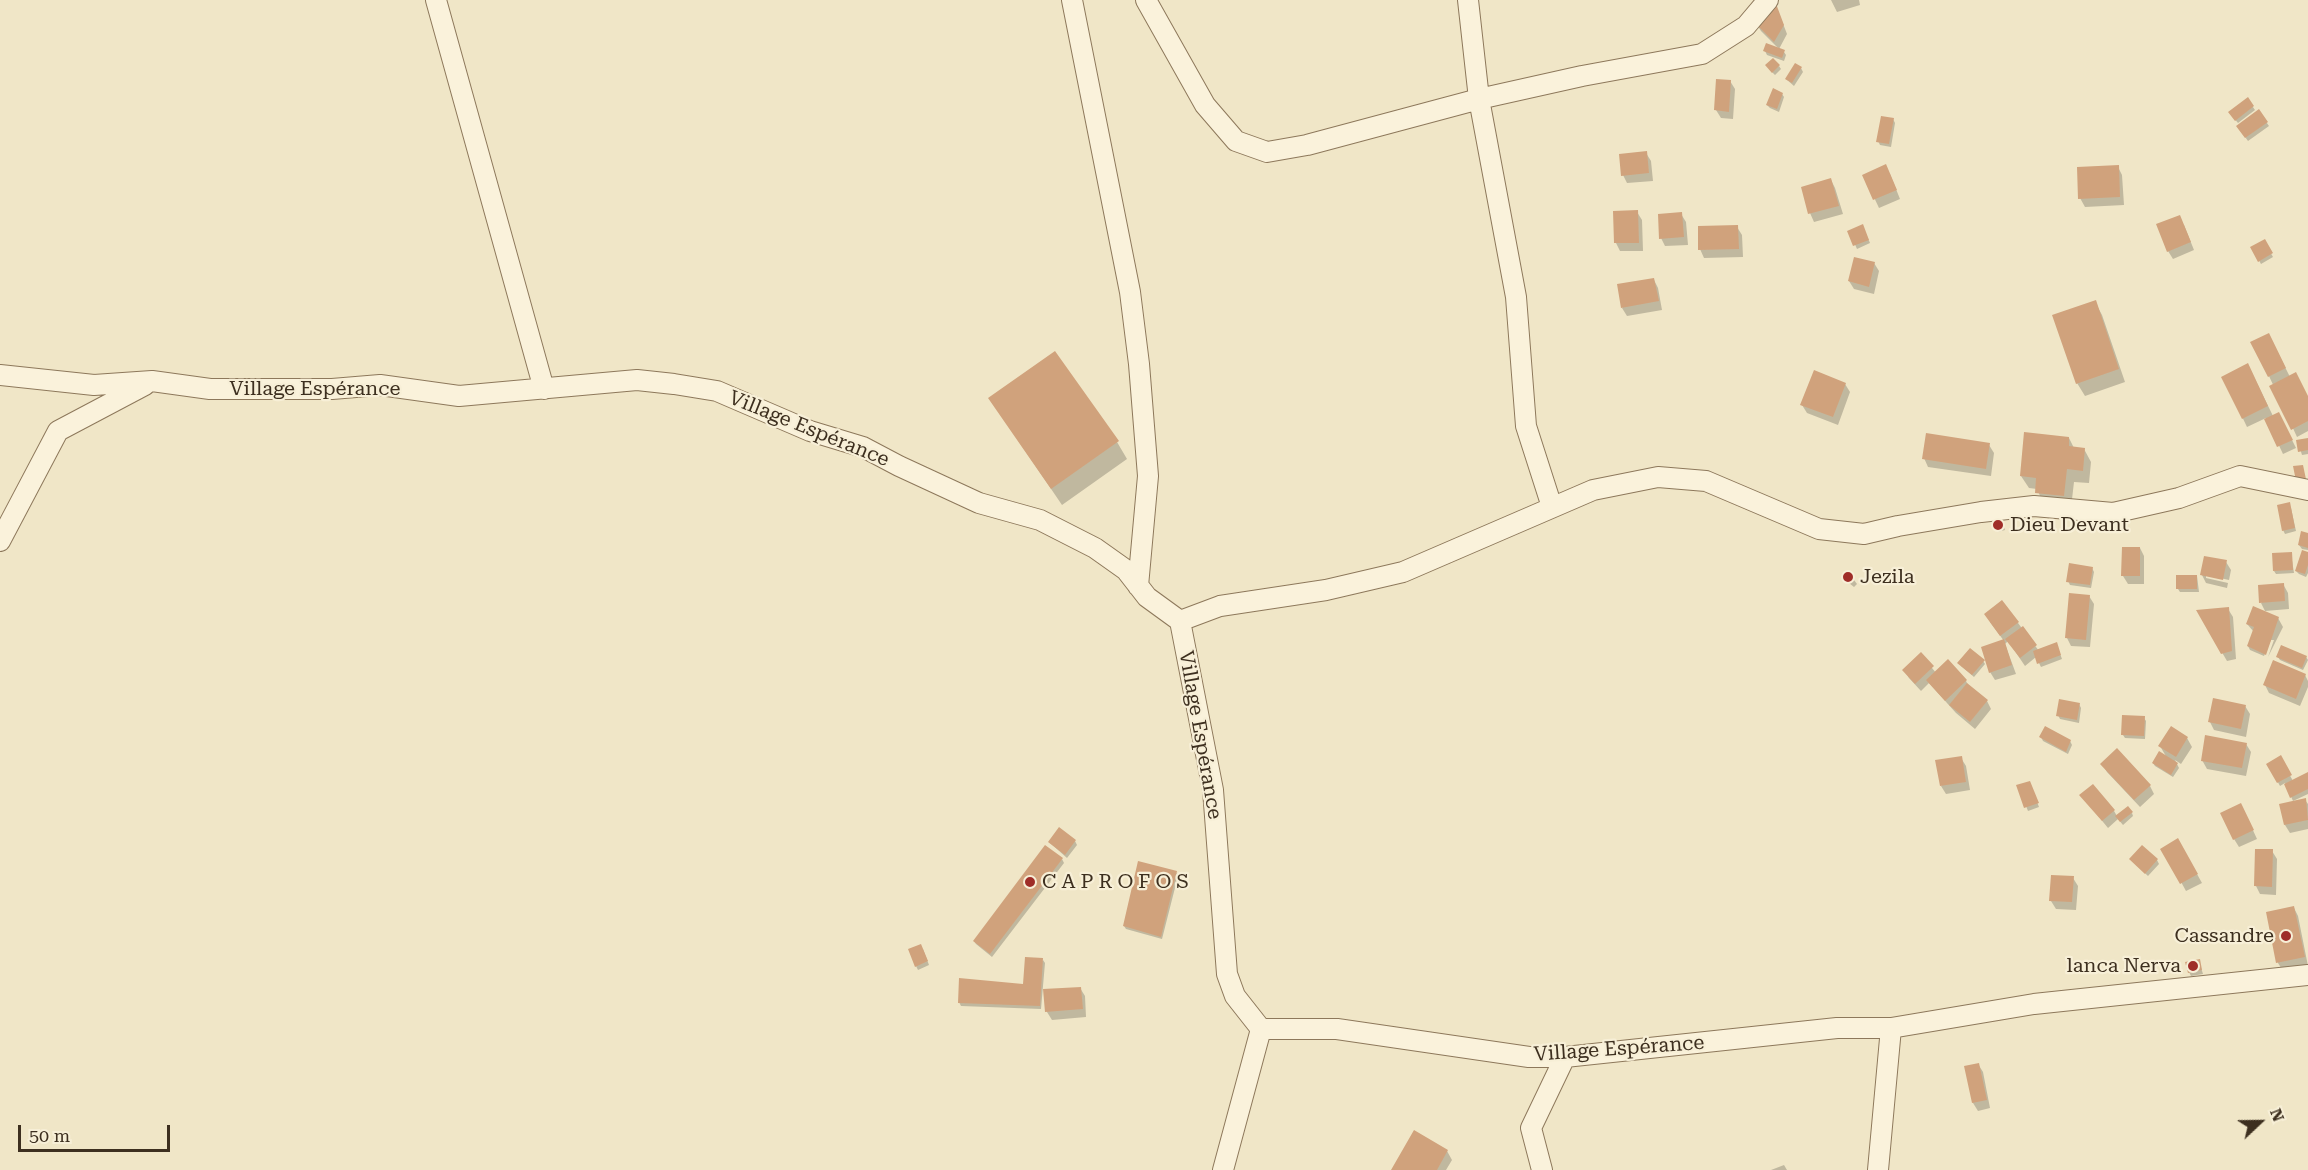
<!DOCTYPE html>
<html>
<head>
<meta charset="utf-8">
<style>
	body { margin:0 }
	#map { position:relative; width:2308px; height:1170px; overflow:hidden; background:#f0e6c7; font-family:"Roboto Serif",serif }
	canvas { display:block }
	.north { position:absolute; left:2230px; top:1092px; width:60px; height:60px; -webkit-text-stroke:4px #f7efd7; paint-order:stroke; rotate:68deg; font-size:16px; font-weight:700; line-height:24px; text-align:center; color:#3d2f1f }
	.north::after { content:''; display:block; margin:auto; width:21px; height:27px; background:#3d2f1f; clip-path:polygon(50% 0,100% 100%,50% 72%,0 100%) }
	.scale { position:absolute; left:18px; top:1125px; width:152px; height:27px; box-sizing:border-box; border:3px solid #3d2f1f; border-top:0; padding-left:8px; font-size:18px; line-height:21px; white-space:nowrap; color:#3d2f1f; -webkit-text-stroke:4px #f7efd7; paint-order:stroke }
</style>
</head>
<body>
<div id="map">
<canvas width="2308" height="1170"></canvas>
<div class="north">N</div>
<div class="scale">50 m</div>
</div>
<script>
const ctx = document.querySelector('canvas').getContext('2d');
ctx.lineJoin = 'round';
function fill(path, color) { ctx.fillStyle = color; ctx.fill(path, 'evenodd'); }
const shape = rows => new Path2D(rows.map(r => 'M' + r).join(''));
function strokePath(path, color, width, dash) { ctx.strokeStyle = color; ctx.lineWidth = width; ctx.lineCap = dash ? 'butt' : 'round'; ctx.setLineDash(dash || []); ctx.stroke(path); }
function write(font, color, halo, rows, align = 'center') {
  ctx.font = font + ' "Roboto Serif",serif'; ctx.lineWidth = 4.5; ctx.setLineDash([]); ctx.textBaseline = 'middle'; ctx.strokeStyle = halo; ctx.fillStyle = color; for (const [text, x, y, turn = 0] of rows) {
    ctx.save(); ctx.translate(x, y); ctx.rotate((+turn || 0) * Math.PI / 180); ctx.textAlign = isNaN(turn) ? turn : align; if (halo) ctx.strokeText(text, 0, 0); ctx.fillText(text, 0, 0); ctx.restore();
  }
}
const shadow = shape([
	[1831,0,1859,0,1860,5,1837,12],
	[1775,3,1787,34,1779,49,1761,31,1756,23],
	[1765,51,1784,52,1786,55,1784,61,1767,55],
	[1779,66,1781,69,1775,75,1769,69],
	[1801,68,1803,72,1794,86,1786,79],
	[1730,81,1735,89,1733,119,1721,118,1716,110],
	[1782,94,1784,97,1779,112,1770,108,1767,105],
	[2248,100,2255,110,2238,123,2232,116],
	[2259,112,2269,126,2248,141,2240,130],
	[1893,119,1895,123,1891,147,1880,145,1878,141],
	[1646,153,1651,161,1653,181,1627,183,1623,175],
	[2118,167,2122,175,2124,205,2085,207,2080,198],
	[1890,174,1900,199,1879,208,1864,176],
	[1831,180,1835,188,1843,214,1814,222,1810,213],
	[1637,212,1642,220,1643,251,1620,251,1616,243,1615,213],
	[1681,214,1686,222,1688,245,1665,246,1661,238],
	[2184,225,2194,250,2173,259,2168,251],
	[1737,227,1742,235,1743,257,1704,258,1700,249],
	[1864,229,1870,243,1857,249,1849,231],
	[2264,241,2273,257,2261,264,2252,248],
	[1874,263,1879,271,1874,294,1854,289,1849,281],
	[1654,280,1658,288,1662,310,1627,316,1622,308],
	[2095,302,2102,315,2125,382,2085,396,2077,383],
	[2273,343,2290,377,2308,398,2308,431,2297,437,2269,376],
	[2252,373,2273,416,2283,422,2296,448,2283,454,2266,418,2247,427,2223,377],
	[1845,384,1850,392,1838,425,1807,413,1802,405],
	[990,399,1117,442,1127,459,1062,505],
	[2069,438,2074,448,2084,449,2091,462,2089,483,2074,482,2071,508,2044,505,2037,489,2029,488,2021,476],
	[2308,440,2308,454,2302,455,2298,442],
	[1989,445,1994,453,1991,476,1928,467,1924,458],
	[2291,508,2296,531,2285,534,2283,530],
	[2002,521,2005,530,1998,532,1995,523],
	[2308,535,2308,550,2302,549,2299,545],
	[2140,548,2144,556,2144,584,2128,584,2123,576],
	[2308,553,2308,573,2306,577,2299,574,2296,571],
	[2291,554,2294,573,2276,574,2274,571],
	[2226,562,2231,570,2229,580,2206,575,2206,578,2228,583,2227,588,2206,583,2202,575],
	[2092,568,2094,572,2091,588,2070,585,2068,581],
	[1844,572,1854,580,1857,584,1854,587,1844,579,1842,575],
	[2197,576,2199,592,2180,592,2178,589],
	[2283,584,2288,593,2289,609,2265,611,2261,603],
	[2089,596,2094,604,2090,647,2071,646,2067,638],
	[2228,609,2233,617,2236,659,2227,661,2198,611],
	[2278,618,2283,627,2268,657,2274,640,2271,640,2264,656,2250,650,2248,646,2254,632,2247,624],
	[1990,622,2018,623,2039,651,2058,648,2062,659,2041,667,2036,657,2025,666,2008,641,2005,644,2016,674,1995,680,1990,672,2004,641],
	[1921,654,1936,673,1966,681,1969,687,1987,701,1991,709,1975,729,1956,713,1929,683,1921,691,1909,678,1904,670],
	[2278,657,2306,657,2308,660,2303,670,2280,660],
	[1983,661,1985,664,1974,677,1961,666],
	[2305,675,2308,681,2308,687,2300,706,2269,693,2265,685],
	[2079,704,2081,708,2079,723,2060,719,2058,715],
	[2245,706,2250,714,2246,737,2214,730,2210,722],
	[2144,718,2146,721,2145,739,2125,738,2123,735],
	[2171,728,2187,738,2192,747,2181,764,2175,760,2179,768,2173,777,2155,766,2153,763,2167,758,2160,746],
	[2041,737,2070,741,2072,745,2068,754,2043,741],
	[2246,744,2251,752,2246,776,2207,769,2202,760],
	[2280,757,2293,781,2308,776,2308,794,2293,801,2285,783,2280,786,2268,764],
	[1961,758,1966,766,1970,790,1946,794,1941,786],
	[2102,764,2150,786,2154,794,2140,807,2107,772],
	[2018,786,2031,786,2039,807,2028,811],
	[2081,795,2114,811,2117,816,2132,813,2133,816,2123,825,2118,819,2108,828],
	[2305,800,2308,804,2308,829,2290,833,2285,825,2281,805],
	[2245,813,2257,839,2239,847,2234,839],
	[2178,840,2202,883,2186,891,2163,849],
	[1075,841,1077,845,1067,858,1049,842],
	[2272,851,2277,859,2276,895,2260,894,2256,886],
	[1062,859,1064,863,992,957,976,944,974,941],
	[2131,860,2157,860,2159,864,2148,876],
	[1176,872,1178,876,1162,939,1126,929,1124,926],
	[2073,878,2078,886,2076,910,2056,909,2051,901],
	[2294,908,2298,916,2308,966,2283,971,2278,963,2268,913],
	[923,949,929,965,918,970,916,966],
	[1043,960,1045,963,1041,1009,961,1006,959,1002,1024,985],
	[2199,961,2203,974,2191,976,2189,972],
	[1080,988,1085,996,1086,1017,1052,1020,1047,1012,1045,991],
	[1978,1064,1983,1072,1990,1108,1978,1111,1973,1103,1965,1067],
	[1447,1151,1452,1160,1446,1170,1393,1170],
	[1784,1165,1787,1170,1771,1170]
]);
const building = shape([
	[1775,1,1784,25,1774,42,1754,22],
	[1766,43,1785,50,1782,58,1763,51],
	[1773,58,1780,65,1772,73,1765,65],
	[1795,63,1802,67,1792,83,1785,79],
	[1716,79,1731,80,1729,112,1714,110],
	[1773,88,1783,93,1777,109,1766,105],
	[2248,97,2254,106,2235,121,2228,112],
	[2259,109,2268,122,2245,138,2236,126],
	[1881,116,1894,118,1889,144,1876,142],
	[1647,151,1649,173,1621,176,1619,154],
	[1886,164,1897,190,1873,200,1862,175],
	[2119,165,2120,197,2078,199,2077,167],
	[1831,178,1839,206,1808,214,1801,187],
	[1638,210,1639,243,1614,243,1613,211],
	[1682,212,1684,237,1659,239,1658,214],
	[2180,215,2191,242,2167,252,2156,224],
	[1863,224,1869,240,1853,246,1847,231],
	[1738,225,1739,249,1698,250,1698,226],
	[2265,239,2273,253,2258,262,2250,247],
	[1854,257,1875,262,1869,287,1848,281],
	[1654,278,1659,301,1621,308,1617,284],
	[2096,300,2119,369,2076,384,2052,315],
	[2269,333,2286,368,2268,377,2250,342],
	[1055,351,1119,441,1051,489,988,398],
	[2248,363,2268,406,2242,419,2221,377],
	[1814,370,1846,383,1833,417,1800,405],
	[2296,372,2308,396,2308,421,2291,430,2269,386],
	[2279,412,2293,440,2277,447,2264,419],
	[2024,432,2069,437,2069,446,2085,448,2083,471,2067,469,2064,496,2035,493,2036,478,2020,476],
	[1926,433,1990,443,1986,469,1922,459],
	[2308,438,2308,450,2298,452,2296,440],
	[2303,465,2307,484,2297,486,2293,466],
	[2290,502,2295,528,2282,531,2277,505],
	[2301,531,2308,533,2308,548,2298,545],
	[2122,547,2140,547,2140,576,2121,576],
	[2302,550,2308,552,2308,565,2305,574,2295,571],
	[2292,552,2293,570,2273,571,2272,553],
	[2204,556,2227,560,2223,580,2200,575],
	[2069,563,2093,567,2090,585,2066,582],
	[2176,575,2197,575,2197,589,2176,589],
	[2284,583,2285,601,2259,603,2258,585],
	[2069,593,2090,595,2086,640,2065,638],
	[2002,600,2019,622,2000,636,1984,614],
	[2253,606,2279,617,2266,655,2247,646,2254,627,2246,624],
	[2229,607,2232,651,2221,654,2196,610],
	[2023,626,2037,645,2020,658,2005,639],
	[2004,639,2012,665,1989,673,1981,647],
	[2057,642,2061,655,2037,664,2033,651],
	[2281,645,2307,656,2302,668,2276,657],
	[1970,648,1985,660,1972,675,1957,663],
	[1921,652,1934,666,1915,684,1902,670],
	[1948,659,1967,680,1945,701,1926,680],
	[2273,660,2306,674,2296,699,2263,685],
	[1967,683,1988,700,1970,722,1949,705],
	[2213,698,2246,705,2241,729,2208,722],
	[2059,699,2080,703,2077,720,2056,716],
	[2122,715,2145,716,2144,736,2121,735],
	[2045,726,2071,740,2066,752,2039,737],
	[2171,726,2188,737,2176,757,2158,746],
	[2205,735,2247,743,2242,768,2201,761],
	[2117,748,2151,785,2134,800,2100,764],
	[2159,751,2178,763,2171,775,2152,763],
	[2281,755,2292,775,2277,783,2266,764],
	[1962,756,1966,782,1940,786,1935,760],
	[2308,772,2308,789,2290,798,2284,784],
	[2030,781,2039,803,2024,808,2016,785],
	[2093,784,2115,810,2102,821,2079,795],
	[2306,798,2308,820,2284,825,2279,804],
	[2241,803,2254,830,2233,840,2220,813],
	[2128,806,2133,812,2120,822,2115,816],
	[1059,827,1076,840,1065,855,1048,842],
	[2178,838,2198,874,2180,884,2160,849],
	[1045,845,1063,858,990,954,973,941],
	[2142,845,2158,859,2145,874,2129,859],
	[2255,849,2273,849,2272,887,2254,886],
	[1138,861,1177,871,1161,937,1123,926],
	[2051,875,2074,876,2072,902,2049,901],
	[2294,906,2305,957,2276,963,2266,912],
	[921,944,928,961,915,967,908,949],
	[1025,957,1043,958,1040,1006,958,1003,959,978,1023,984],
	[2200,959,2202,970,2188,973,2185,962],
	[1081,987,1083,1009,1045,1012,1043,989],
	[1979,1063,1987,1100,1972,1103,1964,1066],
	[1414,1130,1448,1150,1437,1170,1391,1170]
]);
const street = shape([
	[436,0,544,389],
	[1072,0,1130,292,1139,364,1148,476,1138,586],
	[1146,0,1205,105,1236,141,1267,152,1307,145,1479,99,1582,76,1702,54,1746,26,1768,0],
	[1468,0,1479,99,1516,297,1526,426,1552,507],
	[0,375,94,385,152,381,210,389,332,389,380,385,459,396,637,380,674,384,717,391,810,431,863,447,899,466,979,503,1040,520,1095,548,1126,570,1147,597,1180,621,1213,790,1227,974,1235,996,1261,1029,1337,1029,1529,1057,1565,1057,1837,1028,1891,1028,2034,1004,2308,975],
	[0,541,58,431,145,385],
	[1180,621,1220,606,1326,590,1403,572,1593,490,1658,477,1706,481,1819,529,1864,534,1898,526,1981,512,2034,506,2113,513,2179,498,2240,476,2308,490],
	[1223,1170,1261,1029],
	[1542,1170,1531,1128,1565,1057],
	[1878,1170,1891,1028]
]);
const markers = [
	[1998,525,6,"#9f2d28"],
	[1848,577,6,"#9f2d28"],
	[1030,882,6,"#9f2d28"],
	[2286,936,6,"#9f2d28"],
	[2193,966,6,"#9f2d28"]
];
const streetNames = [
	["Village Espérance",315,389],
	["Village Espérance",809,429,22],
	["Village Espérance",1200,735,80],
	["Village Espérance",1619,1049,-4]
];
const poiNames = [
	["Dieu Devant",2010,525],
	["Jezila",1860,577],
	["C A P R O F O S",1042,882],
	["Cassandre",2274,936,"right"],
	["lanca Nerva",2181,966,"right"]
];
fill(shadow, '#0003');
fill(building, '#d0a27c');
strokePath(street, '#8d785b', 22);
strokePath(street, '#faf2db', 20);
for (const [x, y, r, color] of markers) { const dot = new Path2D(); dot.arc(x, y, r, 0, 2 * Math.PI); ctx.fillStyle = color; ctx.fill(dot); strokePath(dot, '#f7efd7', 2); }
write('20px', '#3d2f1f', '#f7efd7', streetNames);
write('20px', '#3d2f1f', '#f7efd7', poiNames, 'left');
</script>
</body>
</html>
